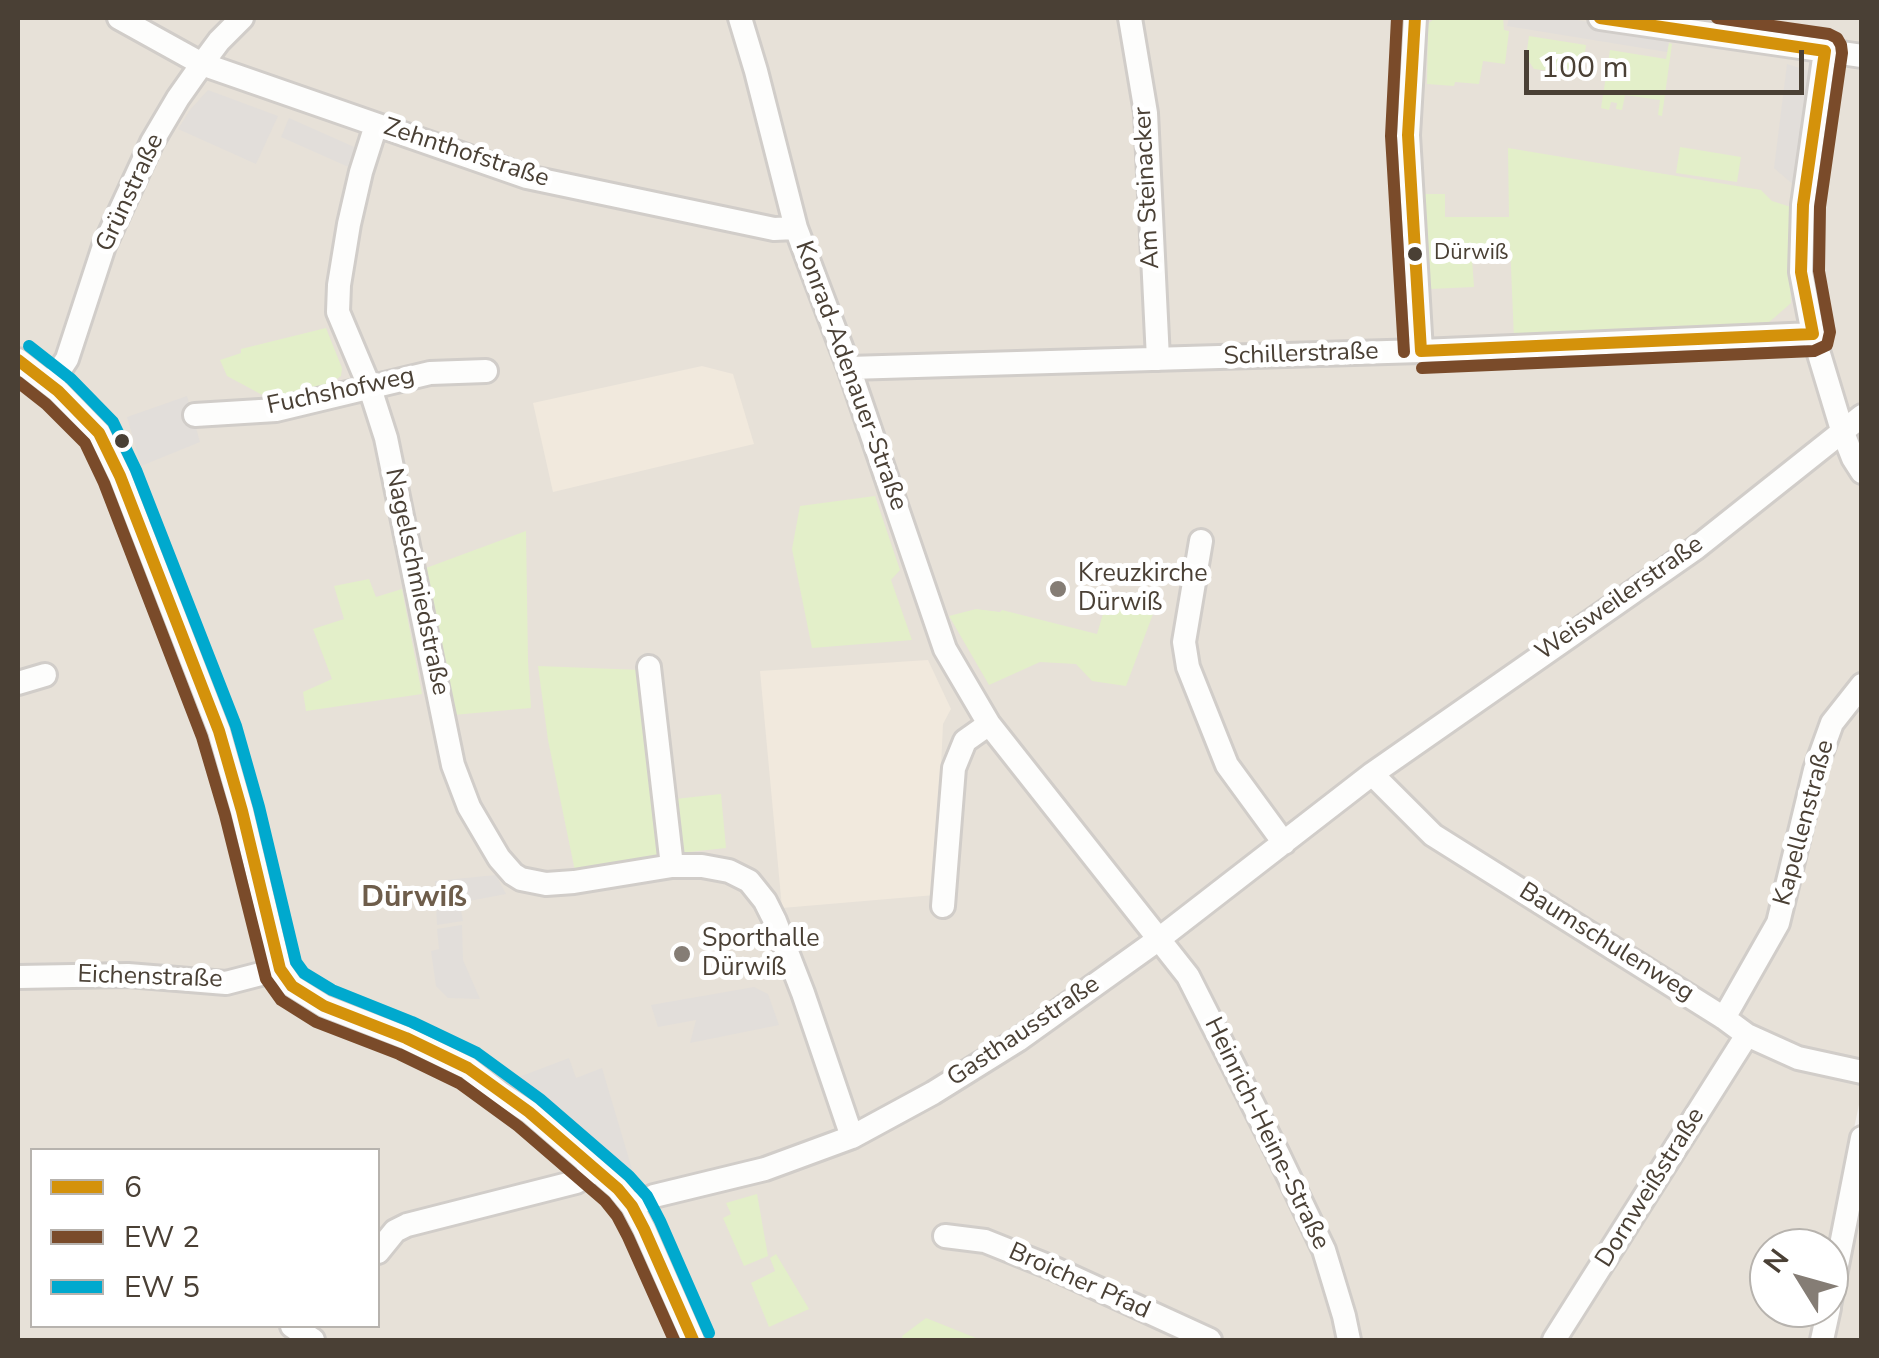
<!DOCTYPE html>
<html>
<head>
<meta charset="utf-8">
<style>
	body { margin:0 }
	#map { position:relative; width:1879px; height:1358px; overflow:hidden; background:#f2efec; font-family:"Nunito Sans",sans-serif }
	canvas { display:block }
	.frame { position:absolute; inset:0; border:20px solid #4a4035; pointer-events:none }
	.legend { position:absolute; left:30px; top:1148px; width:350px; height:180px; box-sizing:border-box; background:#fff; border:2px solid #b7b3ae; margin:0; padding:12px 18px; list-style:none; font-size:30px; color:#4a4035 }
	.legend li { display:flex; align-items:center; gap:20px; height:50px }
	.legend b { width:50px; border:2px solid #b7b3ae }
	.north { position:absolute; left:1749px; top:1228px; width:100px; height:100px; box-sizing:border-box; background:#fff; border:2px solid #b7b3ae; border-radius:50%; rotate:307deg; font-size:28px; font-weight:700; line-height:40px; text-align:center; color:#4a4035 }
	.north::after { content:''; display:block; margin:auto; width:35px; height:45px; background:#857d75; clip-path:polygon(50% 0,100% 100%,50% 72%,0 100%) }
	.scale { position:absolute; left:1524px; top:50px; width:280px; height:45px; box-sizing:border-box; border:5px solid #4a4035; border-top:0; padding-left:12px; font-size:30px; line-height:35px; white-space:nowrap; color:#4a4035; -webkit-text-stroke:8px #fff; paint-order:stroke }
</style>
</head>
<body>
<div id="map">
<canvas width="1879" height="1358"></canvas>
<div class="frame"></div>
<ul class="legend">
<li><b style="height:12px;background:#d4920b"></b>6</li>
<li><b style="height:12px;background:#7a4b2a"></b>EW 2</li>
<li><b style="height:12px;background:#00a9ce"></b>EW 5</li>
</ul>
<div class="north">N</div>
<div class="scale">100 m</div>
</div>
<script>
const ctx = document.querySelector('canvas').getContext('2d');
ctx.lineJoin = 'round';
function fill(path, color) { ctx.fillStyle = color; ctx.fill(path, 'evenodd'); }
const shape = rows => new Path2D(rows.map(r => 'M' + r).join(''));
function strokePath(path, color, width, dash) { ctx.strokeStyle = color; ctx.lineWidth = width; ctx.lineCap = dash ? 'butt' : 'round'; ctx.setLineDash(dash || []); ctx.stroke(path); }
function write(font, color, halo, rows, align = 'center') {
  ctx.font = font + ' "Nunito Sans",sans-serif'; ctx.lineWidth = 10; ctx.setLineDash([]); ctx.textBaseline = 'middle'; ctx.strokeStyle = halo; ctx.fillStyle = color; for (const [text, x, y, turn = 0] of rows) {
    ctx.save(); ctx.translate(x, y); ctx.rotate((+turn || 0) * Math.PI / 180); ctx.textAlign = isNaN(turn) ? turn : align; if (halo) ctx.strokeText(text, 0, 0); ctx.fillText(text, 0, 0); ctx.restore();
  }
}
const residential = shape([
	[18,18,1861,18,1861,1095,1829,1248,1769,1248,1769,1308,1822,1308,1815,1340,18,1340],
	[32,1150,378,1150,378,1326,32,1326],
	[1862,1184,1861,1340,1831,1340]
]);
const education = shape([
	[702,366,733,374,754,444,553,492,533,403],
	[928,660,951,709,943,724,935,895,782,908,760,671]
]);
const green = shape([
	[1435,18,1503,18,1504,30,1509,31,1505,64,1483,61,1479,84,1455,82,1454,86,1427,84,1428,28,1429,23],
	[1529,36,1586,45,1583,66,1566,73,1534,69,1526,57],
	[1669,43,1672,44,1662,116,1658,115,1660,100,1625,95,1622,110,1616,109,1617,103,1611,102,1609,110,1601,108,1610,50,1666,59],
	[1680,147,1741,157,1737,182,1676,173],
	[1508,148,1761,190,1772,201,1791,207,1788,245,1791,303,1758,332,1514,339,1510,244,1471,245,1474,287,1430,289,1424,194,1445,194,1445,217,1509,217],
	[326,328,342,368,341,376,326,387,268,398,227,376,220,360,241,353,241,349],
	[875,496,900,570,891,580,912,640,812,648,792,549,800,506],
	[526,531,528,661,531,708,453,715,426,568],
	[369,579,376,597,402,589,422,694,306,711,303,692,332,679,313,629,344,619,334,586],
	[1106,604,1153,614,1126,686,1092,681,1076,664,1040,662,989,685,949,616,976,609,1000,612,1002,610,1097,634],
	[538,666,641,670,661,853,658,861,575,871,548,740],
	[721,794,726,848,680,853,675,799],
	[757,1194,768,1256,744,1266,723,1218,731,1214,726,1203],
	[776,1254,809,1309,769,1327,751,1283,775,1271,770,1258],
	[926,1318,981,1340,903,1340,902,1336]
]);
const parking = shape([
	[1509,18,1564,18,1670,35,1667,52,1507,26],
	[1787,64,1812,72,1795,186,1774,168],
	[208,90,278,116,256,164,178,129,190,110],
	[289,118,361,150,353,169,281,137],
	[187,396,200,442,141,466,127,417],
	[496,875,506,894,469,901,461,910,463,921,437,925,435,881],
	[462,925,463,960,480,999,448,998,436,986,431,951,439,949,437,929],
	[754,987,768,994,779,1025,690,1043,696,1020,658,1027,651,1005],
	[569,1058,576,1078,602,1068,634,1176,616,1170,523,1091,519,1077]
]);
const minor = shape([
	[119,18,202,64,527,177,774,229,796,228],
	[740,18,756,71,796,228,849,368,945,649,989,724,1188,976,1278,1154,1324,1250,1344,1316,1349,1340],
	[1130,18,1146,113,1158,359],
	[1415,18,1408,135,1421,351],
	[1600,18,1862,56],
	[1825,51,1803,205,1801,272,1813,334,1842,430,1853,458,1862,472],
	[376,125,361,172,349,224,339,285,338,312,370,388,386,438,453,765,469,807,499,858,513,874,521,879,546,884,574,882,672,866,702,866,729,871,749,881,765,901,775,921,803,993,852,1137],
	[18,360,58,391,99,433,120,476,219,731,242,811,280,969,292,986,324,1006,406,1038,468,1068,500,1093,529,1112,618,1189,632,1206,644,1229,693,1340],
	[849,368,1421,351,1813,334],
	[50,385,67,359,104,246,152,142,178,98,202,64,219,41,242,18],
	[195,415,276,410,430,373,486,371],
	[1201,541,1184,642,1188,667,1227,765,1284,843],
	[649,667,672,866],
	[18,683,45,675],
	[1372,774,1433,835,1724,1018,1747,1035,1798,1058,1862,1072],
	[943,906,954,768,965,741,989,724],
	[18,977,128,975,226,983,280,969],
	[1724,1018,1778,923,1815,770,1832,723,1862,685],
	[632,1206,654,1196,765,1169,852,1137,933,1093,1018,1040,1159,939,1372,774,1696,548,1862,416],
	[945,1236,985,1241,1055,1269,1210,1340],
	[378,1252,395,1231,407,1225,576,1182,596,1170],
	[1829,1306,1862,1138],
	[292,1326,313,1340],
	[1554,1340,1747,1035],
	[1822,1340,1829,1308]
]);
const bus1 = shape([
	[1415,18,1408,135,1421,351],
	[1600,18,1825,51],
	[1813,334,1801,272,1803,205,1825,51],
	[1421,351,1813,334],
	[18,360,58,391,99,433,120,476,219,731,242,811,280,969,292,986,324,1006,406,1038,468,1068,529,1112,618,1189,632,1206,644,1229,693,1340]
]);
const bus2 = shape([
	[1397,18,1391,136,1404,352],
	[1422,368,1814,351,1827,345,1830,332,1819,271,1820,207,1842,53,1841,45,1837,38,1829,34,1717,18],
	[18,382,46,404,85,443,104,483,202,737,225,815,266,979,281,1000,316,1022,399,1054,459,1083,518,1126,605,1201,617,1216,628,1237,674,1340]
]);
const bus3 = shape([
	[29,346,71,379,113,422,136,470,236,726,259,807,296,962,304,973,332,990,412,1022,477,1053,540,1099,629,1176,647,1196,660,1221,709,1333]
]);
const markers = [
	[1415,254,9,"#4a4035"],
	[122,441,9,"#4a4035"],
	[1058,589,10,"#857d75"],
	[682,954,10,"#857d75"]
];
const busNames = [
	["Dürwiß",1434,254]
];
const streetNames = [
	["Zehnthofstraße",466,154,18],
	["Am Steinacker",1148,188,-93],
	["Grünstraße",131,193,-65],
	["Schillerstraße",1301,355,-2],
	["Konrad-Adenauer-Straße",850,376,70],
	["Fuchshofweg",341,392,-12],
	["Nagelschmiedstraße",416,582,78],
	["Weisweilerstraße",1620,599,-35],
	["Kapellenstraße",1805,823,-75],
	["Baumschulenweg",1606,943,32],
	["Eichenstraße",150,978,2],
	["Gasthausstraße",1024,1032,-34],
	["Heinrich-Heine-Straße",1266,1134,64],
	["Dornweißstraße",1651,1188,-58],
	["Broicher Pfad",1079,1282,24]
];
const poiNames = [
	["Kreuzkirche",1078,575],
	["Dürwiß",1078,604],
	["Sporthalle",702,940],
	["Dürwiß",702,969]
];
const quarterNames = [
	["Dürwiß",414,899]
];
fill(residential, '#e7e1d8');
fill(education, '#f1e9dd');
fill(green, '#e3efc9');
fill(parking, '#e2deda');
strokePath(minor, '#d1cdc9', 28);
strokePath(minor, '#fdfdfc', 22);
strokePath(bus1, '#d4920b', 12);
strokePath(bus2, '#7a4b2a', 12);
strokePath(bus3, '#00a9ce', 12);
for (const [x, y, r, color] of markers) { const dot = new Path2D(); dot.arc(x, y, r, 0, 2 * Math.PI); ctx.fillStyle = color; ctx.fill(dot); strokePath(dot, '#fff', 4); }
write('22px', '#4a4035', '#fff', busNames, 'left');
write('25px', '#4a4035', '#fff', streetNames);
write('25px', '#4a4035', '#fff', poiNames, 'left');
write('bold 30px', '#6e5d4b', '#fff', quarterNames);
</script>
</body>
</html>
